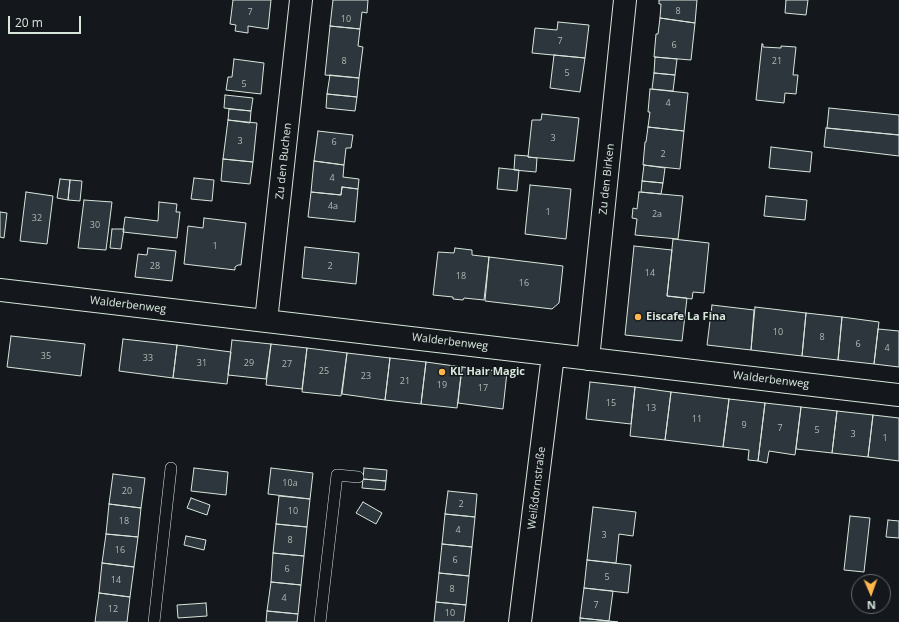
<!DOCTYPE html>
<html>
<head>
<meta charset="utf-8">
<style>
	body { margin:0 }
	#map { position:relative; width:899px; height:622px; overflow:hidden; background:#14181c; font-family:"Open Sans",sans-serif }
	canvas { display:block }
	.north { position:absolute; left:851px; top:574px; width:40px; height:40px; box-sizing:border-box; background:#14181c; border:1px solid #626a69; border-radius:50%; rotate:178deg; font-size:11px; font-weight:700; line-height:16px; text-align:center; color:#d8e6dc }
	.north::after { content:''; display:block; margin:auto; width:14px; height:18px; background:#ffb74d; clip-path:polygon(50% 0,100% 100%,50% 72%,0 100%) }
	.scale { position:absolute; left:8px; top:16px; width:73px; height:18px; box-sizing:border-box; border:2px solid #d8e6dc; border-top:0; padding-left:5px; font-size:12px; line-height:14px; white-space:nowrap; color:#d8e6dc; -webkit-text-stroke:3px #14181c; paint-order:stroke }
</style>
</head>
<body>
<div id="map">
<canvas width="899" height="622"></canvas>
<div class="north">N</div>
<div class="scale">20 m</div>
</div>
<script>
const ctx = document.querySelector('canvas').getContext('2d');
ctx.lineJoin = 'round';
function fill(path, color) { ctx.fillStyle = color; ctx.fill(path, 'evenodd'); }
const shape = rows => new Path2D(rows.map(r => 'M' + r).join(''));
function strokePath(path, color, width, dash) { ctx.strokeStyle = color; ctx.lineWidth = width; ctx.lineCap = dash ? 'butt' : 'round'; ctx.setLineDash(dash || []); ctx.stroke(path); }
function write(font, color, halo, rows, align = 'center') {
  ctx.font = font + ' "Open Sans",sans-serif'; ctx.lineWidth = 3; ctx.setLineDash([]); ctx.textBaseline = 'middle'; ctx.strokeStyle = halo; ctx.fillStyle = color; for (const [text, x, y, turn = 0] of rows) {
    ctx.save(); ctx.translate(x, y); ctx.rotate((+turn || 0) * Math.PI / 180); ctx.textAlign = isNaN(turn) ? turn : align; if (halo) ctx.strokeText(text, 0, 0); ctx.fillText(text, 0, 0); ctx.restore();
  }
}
const building = shape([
	[233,0,271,0,268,29,248,26,248,33,235,31,236,25,230,24,233,0],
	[333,0,368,0,367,13,362,12,360,29,330,26,333,0],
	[659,0,697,0,695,23,660,18,661,4,659,4,659,0],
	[786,0,808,0,806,15,785,13,786,0],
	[660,18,695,23,691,60,654,57,656,34,658,34,660,18],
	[558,22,589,25,585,58,532,53,535,28,557,30,558,22],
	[330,26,360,29,358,46,363,47,359,78,325,75,330,26],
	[762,44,763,44,763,47,781,48,781,46,796,47,793,75,798,75,796,94,785,93,784,103,756,100,762,44],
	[554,55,585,58,580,92,550,88,554,55],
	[655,57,677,59,675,75,654,73,655,57],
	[234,59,264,63,261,94,226,90,228,77,232,77,234,59],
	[654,73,675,75,673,91,652,89,654,73],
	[330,75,359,78,357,97,327,94,330,75],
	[650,89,688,93,684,131,648,127,650,112,648,112,650,89],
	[327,94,357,97,355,111,326,108,327,94],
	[225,95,253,98,251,111,224,108,225,95],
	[829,108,899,115,899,135,827,128,829,108],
	[229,109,251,111,250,123,228,120,229,109],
	[542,114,579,118,574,161,528,157,532,120,541,120,542,114],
	[228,120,257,123,253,162,223,159,228,120],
	[648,127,684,131,680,169,643,165,645,142,646,142,648,127],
	[826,128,899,135,899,156,824,147,826,128],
	[318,131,353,135,351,148,346,148,344,165,314,161,318,131],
	[771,147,812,152,810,172,769,168,771,147],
	[515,155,528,156,528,157,537,158,536,172,514,170,515,155],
	[223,159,253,162,250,184,221,181,223,159],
	[314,161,344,165,343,177,359,179,358,189,342,187,341,195,311,192,314,161],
	[644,165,665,168,663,183,642,181,644,165],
	[499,168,519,170,517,191,497,189,499,168],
	[194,178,214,180,212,201,191,199,194,178],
	[60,179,70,180,68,200,57,198,60,179],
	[70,180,82,181,80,201,68,200,70,180],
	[642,181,663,183,661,194,641,192,642,181],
	[530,185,571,189,566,239,525,234,530,185],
	[342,187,358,189,355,222,308,217,311,192,341,195,342,187],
	[26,192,53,196,47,244,20,241,26,192],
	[639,192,683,196,678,239,635,235,637,219,632,218,633,208,637,209,639,192],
	[766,196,807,200,805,220,764,216,766,196],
	[84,200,112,202,106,250,78,248,84,200],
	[159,202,177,204,176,212,180,212,177,238,123,232,125,217,158,221,159,202],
	[0,212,7,213,4,238,0,237,0,212],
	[204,218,246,223,241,265,238,265,235,267,235,270,184,264,188,226,203,228,204,218],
	[112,229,124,229,121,249,110,248,112,229],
	[673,239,709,243,704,293,693,292,692,299,667,296,673,239],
	[634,246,672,250,667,296,687,298,682,341,625,335,634,246],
	[305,247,359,253,356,284,302,278,305,247],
	[148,248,176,251,172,281,135,277,138,254,147,255,148,248],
	[455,248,472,250,472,255,489,257,484,300,464,298,463,300,453,299,453,297,433,295,438,252,454,253,455,248],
	[489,257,563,266,559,303,552,309,485,301,489,257],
	[712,305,754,310,751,350,707,345,712,305],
	[755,307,806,313,802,356,751,350,755,307],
	[806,313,842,317,838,360,802,356,806,313],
	[842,317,879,322,874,364,838,360,842,317],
	[878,329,899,331,899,367,874,364,878,329],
	[11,336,85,344,81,376,7,367,11,336],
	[123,339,177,345,173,378,119,371,123,339],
	[232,340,271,344,266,379,228,375,232,340],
	[271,344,307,348,302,389,266,385,271,344],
	[177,345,231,352,227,384,173,378,177,345],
	[307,348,347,353,341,396,302,392,307,348],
	[347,353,390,358,385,400,342,394,347,353],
	[390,358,426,362,421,404,385,400,390,358],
	[426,362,462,367,457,408,421,404,426,362],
	[462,367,507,372,503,409,458,403,462,367],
	[590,382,635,387,631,424,586,419,590,382],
	[635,387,671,392,665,440,630,436,635,387],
	[671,392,729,399,723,447,665,440,671,392],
	[729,399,765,403,758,461,748,460,749,450,723,447,729,399],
	[765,403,801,407,795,455,769,451,767,463,758,461,765,403],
	[801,407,837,411,832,453,796,449,801,407],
	[837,411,873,415,868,457,832,453,837,411],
	[873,415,899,418,899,461,868,457,873,415],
	[194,468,228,472,226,495,191,491,194,468],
	[271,468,313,473,310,499,268,494,271,468],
	[364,468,387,470,386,481,363,479,364,468],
	[113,474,145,478,141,508,109,504,113,474],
	[363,479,386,481,385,490,362,488,363,479],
	[448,491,477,494,475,517,445,514,448,491],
	[279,496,310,499,307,527,276,524,279,496],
	[191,498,210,505,207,515,187,508,191,498],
	[363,502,382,513,376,524,356,513,363,502],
	[109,504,141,508,138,537,106,534,109,504],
	[593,507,636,512,633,536,619,534,616,563,587,560,593,507],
	[445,514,475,517,472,547,442,544,445,514],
	[850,516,870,518,864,572,844,570,850,516],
	[888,520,899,521,899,538,886,537,888,520],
	[276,524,307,527,304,556,273,553,276,524],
	[106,534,138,537,134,567,102,563,106,534],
	[186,536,206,540,204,550,184,545,186,536],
	[442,544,472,547,469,576,439,573,442,544],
	[273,553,304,556,301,585,271,582,273,553],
	[587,560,631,565,628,593,584,588,587,560],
	[102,563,134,567,130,597,99,593,102,563],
	[439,573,469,576,466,605,436,602,439,573],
	[271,582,301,585,298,614,267,611,271,582],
	[584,588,613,591,609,621,580,618,584,588],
	[99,593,130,597,127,622,95,622,99,593],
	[436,602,466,605,464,622,434,622,436,602],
	[206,603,207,616,178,618,177,605,206,603],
	[267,611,298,614,297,622,266,622,267,611],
	[580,618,609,621,618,622,580,622,580,618]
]);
const lane = shape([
	[154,622,171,468],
	[320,622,337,475,358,477]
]);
const street = shape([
	[0,290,899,395],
	[266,321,301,0],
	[588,359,625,0],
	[520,622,553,355]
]);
const markers = [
	[638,317,4,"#ffb74d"],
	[442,372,4,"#ffb74d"]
];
const numberNames = [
	["8",678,11],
	["7",250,12],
	["10",346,19],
	["7",560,41],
	["6",674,45],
	["8",344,61],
	["21",777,61],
	["5",567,73],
	["5",244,84],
	["4",668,103],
	["3",553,138],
	["3",240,141],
	["6",334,142],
	["2",663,154],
	["4",332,178],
	["4a",333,206],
	["1",548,212],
	["2a",657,214],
	["32",37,218],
	["30",95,225],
	["1",215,246],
	["28",155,266],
	["2",330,266],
	["14",650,273],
	["18",461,276],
	["16",524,283],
	["10",778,332],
	["8",822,337],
	["6",858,344],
	["4",887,348],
	["35",46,356],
	["33",148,358],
	["31",202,363],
	["29",249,363],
	["27",287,364],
	["25",324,371],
	["23",366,376],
	["21",405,381],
	["19",442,385],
	["17",483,388],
	["15",611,403],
	["13",651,408],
	["11",697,419],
	["9",744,425],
	["7",780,428],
	["5",817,430],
	["3",853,434],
	["1",885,438],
	["10a",290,483],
	["20",127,491],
	["2",461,504],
	["10",293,511],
	["18",124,521],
	["4",458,530],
	["3",604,535],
	["8",290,540],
	["16",120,550],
	["6",455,560],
	["6",287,569],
	["5",607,577],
	["14",116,580],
	["8",452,589],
	["4",284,598],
	["7",596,605],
	["12",113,609],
	["10",450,613]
];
const streetNames = [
	["Zu den Buchen",284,161,-84],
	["Zu den Birken",607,179,-84],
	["Walderbenweg",128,305,7],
	["Walderbenweg",450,342,7],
	["Walderbenweg",771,380,7],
	["Weißdornstraße",537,488,-83]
];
const poiNames = [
	["Eiscafe La Fina",646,317],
	["KL Hair Magic",450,372]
];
fill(building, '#2c363c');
strokePath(building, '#d8e6dc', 1);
strokePath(lane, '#d8e6dc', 12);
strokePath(street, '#d8e6dc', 24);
strokePath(lane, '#14181c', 11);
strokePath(street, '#14181c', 22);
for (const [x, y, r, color] of markers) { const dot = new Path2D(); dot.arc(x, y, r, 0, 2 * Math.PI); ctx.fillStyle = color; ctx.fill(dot); strokePath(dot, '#14181c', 1.5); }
write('9px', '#adbab4', null, numberNames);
write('11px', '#d8e6dc', '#14181c', streetNames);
write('bold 11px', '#d8e6dc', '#14181c', poiNames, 'left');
</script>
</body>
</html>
